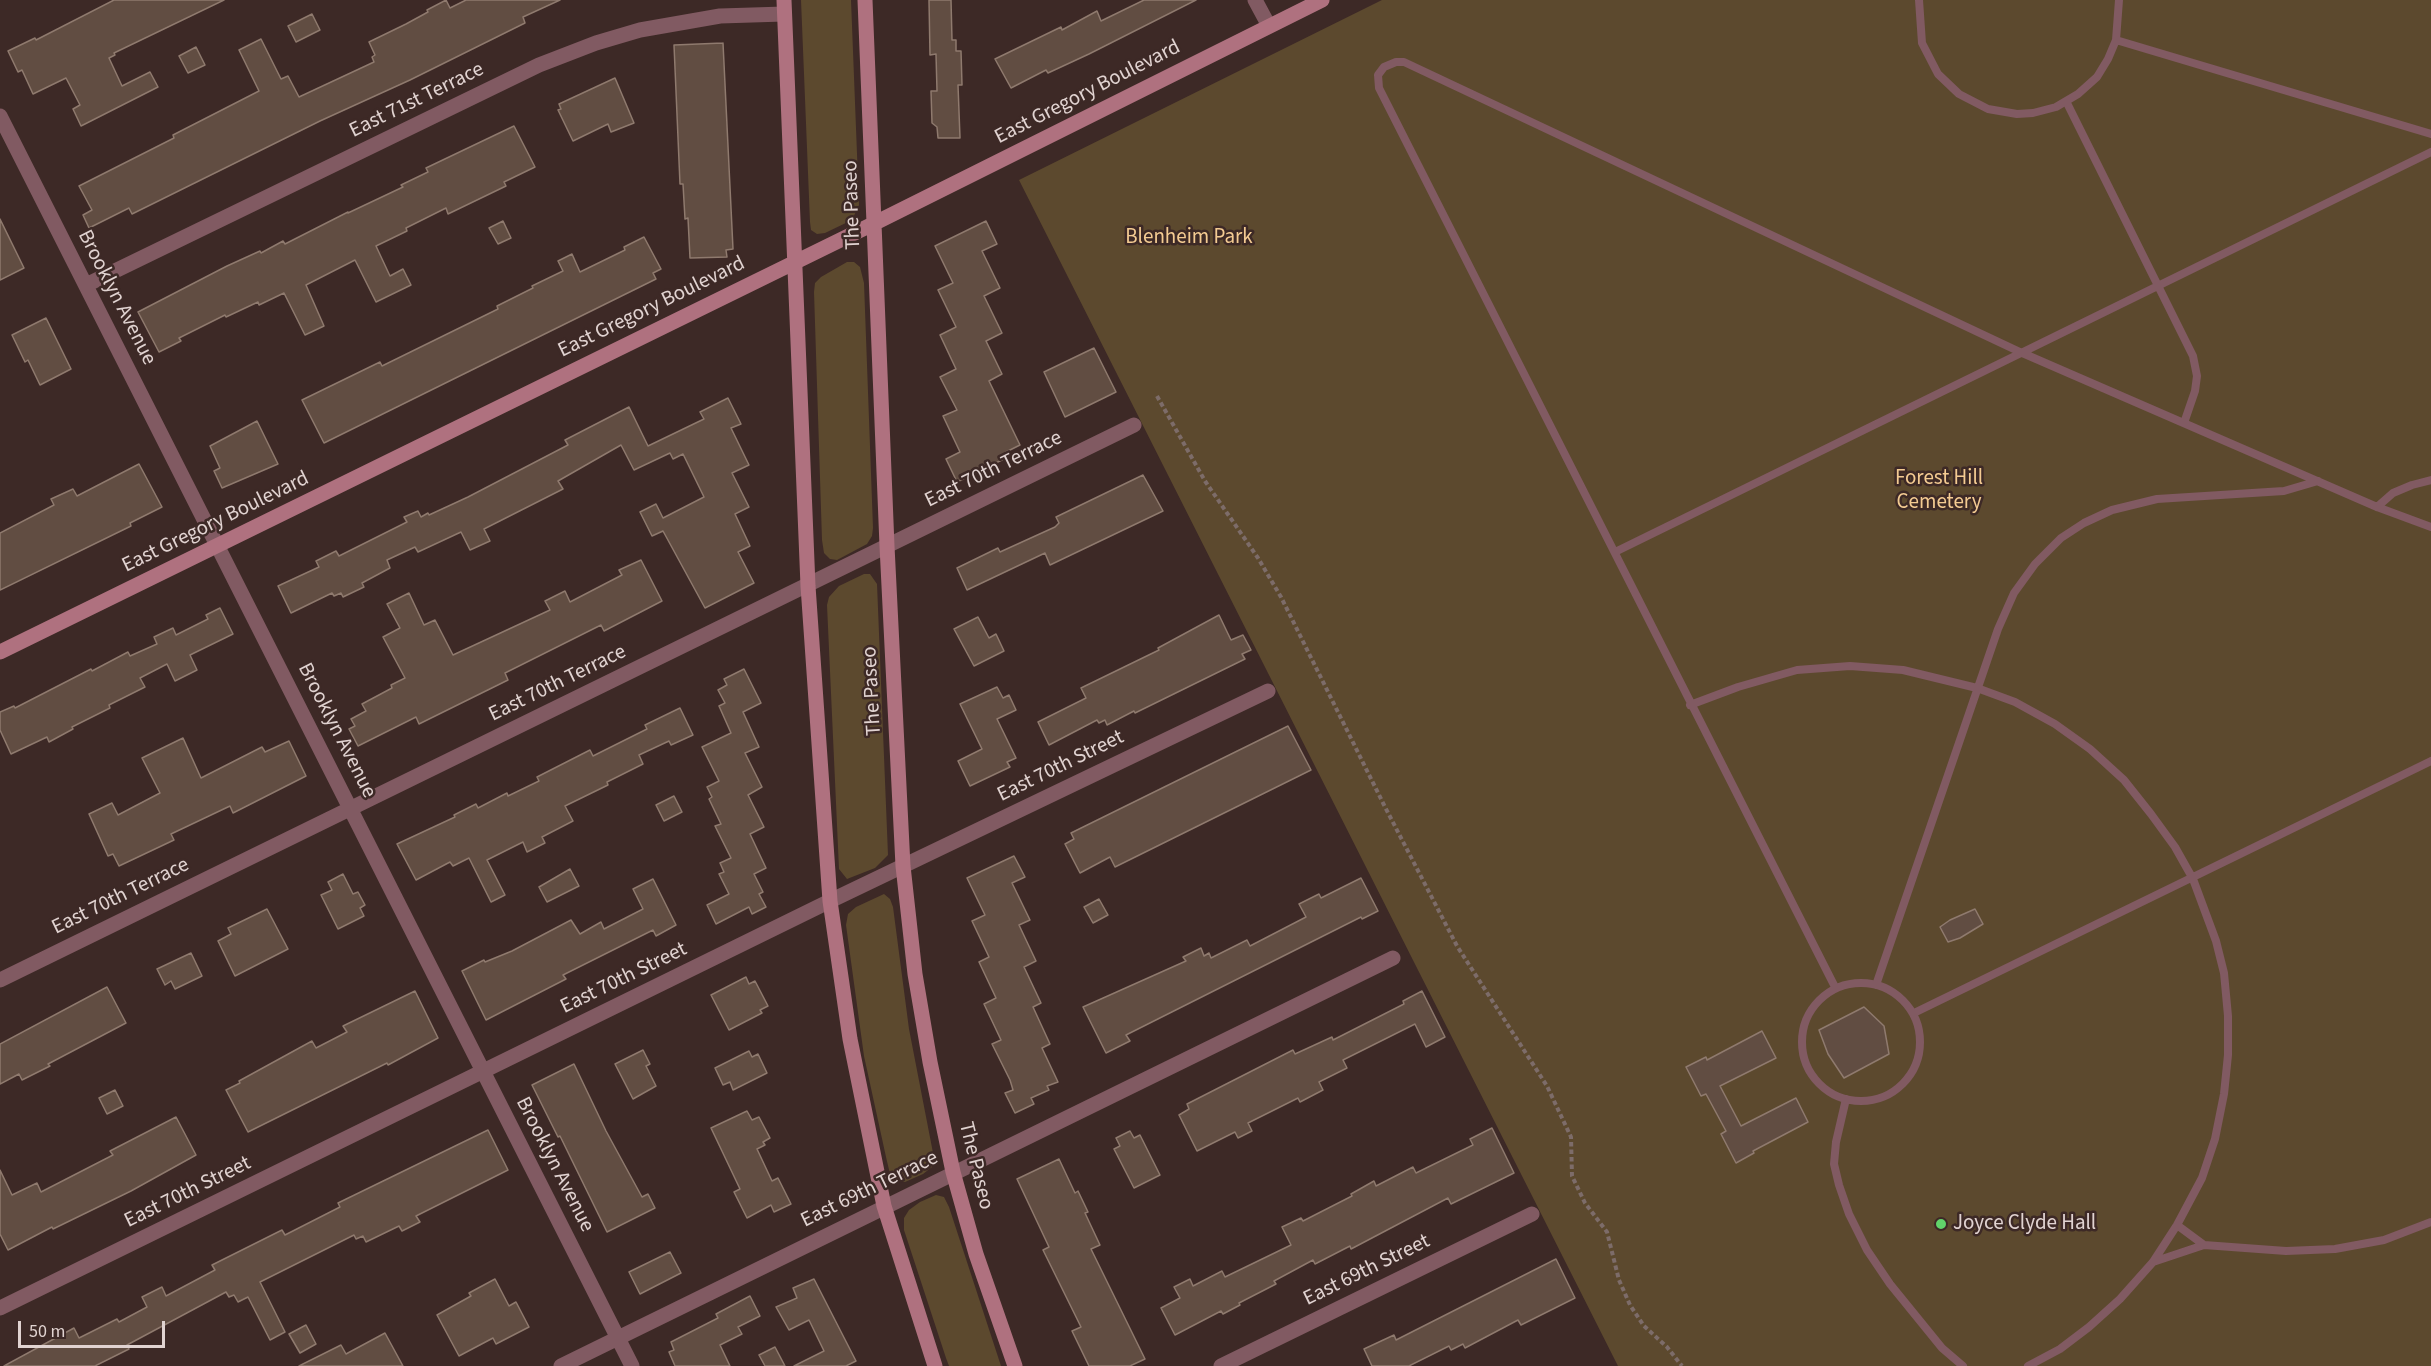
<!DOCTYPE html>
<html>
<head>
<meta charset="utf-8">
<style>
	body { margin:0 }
	#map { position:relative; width:2431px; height:1366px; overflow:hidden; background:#3d2926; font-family:"Source Sans 3",sans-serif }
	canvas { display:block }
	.scale { position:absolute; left:18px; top:1321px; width:147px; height:27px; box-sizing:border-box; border:3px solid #e1d3d1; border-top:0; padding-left:8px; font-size:18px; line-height:21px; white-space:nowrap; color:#e1d3d1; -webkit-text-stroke:4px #3d2926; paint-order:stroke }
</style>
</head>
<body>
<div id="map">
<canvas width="2431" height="1366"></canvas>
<div class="scale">50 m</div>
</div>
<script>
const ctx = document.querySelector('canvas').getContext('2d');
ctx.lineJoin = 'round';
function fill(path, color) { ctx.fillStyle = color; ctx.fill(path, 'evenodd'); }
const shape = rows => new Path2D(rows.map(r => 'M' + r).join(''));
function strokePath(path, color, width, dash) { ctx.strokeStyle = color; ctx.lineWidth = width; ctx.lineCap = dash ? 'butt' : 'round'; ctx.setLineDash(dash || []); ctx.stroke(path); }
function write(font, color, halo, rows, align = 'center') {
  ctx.font = font + ' "Source Sans 3",sans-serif'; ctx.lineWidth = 5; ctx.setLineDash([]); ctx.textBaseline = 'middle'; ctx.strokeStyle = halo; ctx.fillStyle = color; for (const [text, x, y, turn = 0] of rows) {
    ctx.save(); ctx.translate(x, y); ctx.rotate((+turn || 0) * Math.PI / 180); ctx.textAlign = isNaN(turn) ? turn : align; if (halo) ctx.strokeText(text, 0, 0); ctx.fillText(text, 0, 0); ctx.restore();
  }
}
const green = shape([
	[801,0,851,0,859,205,852,220,825,233,817,234,811,230,810,222],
	[1382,0,2431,0,2431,1366,1618,1366,1019,180],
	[847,262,854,262,860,267,864,283,873,528,872,536,867,544,837,560,830,559,824,553,822,540,814,292,815,283,821,277],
	[864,574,870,574,877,584,888,855,875,868,847,879,839,869,827,605,829,597,839,586],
	[884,894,890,899,893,907,909,1029,934,1158,932,1167,923,1174,905,1182,896,1181,890,1174,886,1157,864,1056,846,925,848,914,856,907],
	[936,1195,944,1197,949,1207,1001,1366,949,1366,946,1358,904,1230,904,1218,909,1210,920,1202]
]);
const building = shape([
	[114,0,224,0,114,53,115,55,109,58,122,86,150,72,158,87,81,126,73,109,80,105,66,78,33,94,22,70,18,72,8,51,35,38,36,40,114,0],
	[446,0,450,8,466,0,560,0,523,17,525,23,410,80,320,121,132,214,129,208,89,228,83,215,92,210,79,186,174,138,173,135,259,91,239,50,261,39,281,79,288,76,299,97,374,62,372,57,375,55,369,42,406,24,428,12,427,10,446,0],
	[929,0,951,0,952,40,956,40,956,51,961,51,962,85,958,85,960,138,938,138,937,127,932,123,931,91,937,91,936,54,930,55,929,0],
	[1144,0,1196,0,1089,54,1048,73,1046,70,1011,88,995,59,1061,27,1062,30,1097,11,1101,21,1144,0],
	[312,14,320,30,296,42,288,26,312,14],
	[723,43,733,249,726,250,727,257,690,258,688,218,685,219,683,184,680,184,674,45,723,43],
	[196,47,205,65,188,73,179,56,196,47],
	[615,78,634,123,611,132,608,124,573,141,558,110,561,109,559,104,615,78],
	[514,126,535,167,504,182,506,186,448,214,446,208,406,228,407,231,376,246,390,276,403,269,411,285,376,302,355,260,306,285,324,326,305,335,284,293,259,305,258,302,226,317,225,315,179,338,181,341,159,352,138,312,227,266,260,251,261,253,283,241,285,244,348,212,348,213,403,187,401,185,428,172,426,168,514,126],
	[0,219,24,268,0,280,0,219],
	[503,221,511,238,498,244,489,228,503,221],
	[986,221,997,244,982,251,1000,288,984,296,1002,333,986,341,1002,374,989,381,1020,445,1006,452,1008,457,957,482,946,459,960,452,943,416,957,410,940,377,956,369,940,335,956,327,938,290,953,283,935,246,986,221],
	[644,237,661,269,653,273,656,279,324,443,302,400,380,362,382,366,498,309,497,306,533,288,532,286,563,271,558,261,572,254,580,272,625,250,624,247,644,237],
	[46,318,71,369,40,385,28,360,25,362,12,335,46,318],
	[1094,348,1116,392,1065,417,1044,372,1094,348],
	[728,398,741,424,731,428,749,465,732,473,749,507,735,514,750,546,738,552,754,583,705,608,663,531,652,536,640,512,656,504,663,518,704,497,683,454,673,459,670,453,634,470,621,445,558,481,563,489,484,529,490,541,470,550,461,532,418,552,415,547,387,560,390,568,362,583,364,587,343,597,341,593,334,596,332,593,291,613,278,586,319,567,316,561,336,551,339,556,407,522,404,517,418,511,421,517,428,513,429,515,468,497,568,445,565,440,629,407,648,446,704,419,700,412,728,398],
	[257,421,278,464,222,488,214,471,220,468,210,446,257,421],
	[139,464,162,507,130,523,131,526,0,590,0,533,54,505,51,499,73,489,77,496,139,464],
	[1143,475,1163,511,1050,565,1045,553,967,590,957,568,998,548,1000,552,1055,527,1059,523,1056,517,1143,475],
	[641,560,662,601,604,631,601,625,505,673,508,680,419,724,416,717,358,746,349,729,355,726,351,719,366,711,362,704,392,688,391,685,405,678,383,637,400,628,387,604,409,593,424,625,435,620,453,655,550,610,545,601,565,591,570,602,622,575,619,570,641,560],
	[220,608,233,634,190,655,197,670,175,681,167,664,140,678,145,687,109,705,110,708,72,727,73,729,49,742,47,737,11,754,0,730,0,712,14,706,15,708,91,669,92,671,128,652,130,656,157,644,154,637,173,628,176,635,208,619,206,615,220,608],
	[1219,615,1231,640,1243,635,1251,650,1242,654,1245,659,1135,713,1134,711,1107,725,1105,720,1099,723,1097,720,1049,745,1038,722,1086,698,1081,688,1159,650,1158,648,1219,615],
	[978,617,989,638,996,634,1004,651,974,666,954,629,978,617],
	[744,669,761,703,743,712,759,747,745,753,762,787,748,795,764,827,750,834,766,868,754,874,763,892,759,894,766,907,752,914,749,907,716,924,707,905,729,894,719,874,724,872,720,863,731,858,715,826,721,824,709,799,712,797,707,787,719,781,702,747,731,733,719,706,725,703,718,690,727,685,724,679,744,669],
	[997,687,1003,698,1009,695,1016,710,997,719,1016,758,1007,762,1010,767,970,786,958,761,982,749,960,704,997,687],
	[680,708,693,735,671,745,669,741,639,755,643,764,607,782,608,785,565,806,573,821,542,837,545,843,527,852,523,842,487,860,505,895,491,902,469,858,453,866,450,862,416,880,397,844,455,817,454,815,476,804,478,808,507,793,508,796,539,781,537,777,590,750,593,756,647,729,645,725,680,708],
	[1288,726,1311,770,1115,867,1110,857,1080,873,1065,844,1074,839,1071,833,1288,726],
	[183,738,201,778,262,747,265,752,289,741,306,776,233,813,230,806,171,834,174,840,119,866,113,854,108,856,89,814,112,803,118,815,160,793,142,758,183,738],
	[674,796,682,812,664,821,656,805,674,796],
	[1014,856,1025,877,1012,883,1030,920,1019,925,1036,961,1024,967,1041,1003,1033,1007,1050,1044,1042,1048,1058,1082,1047,1086,1049,1090,1031,1098,1034,1104,1015,1113,1005,1093,1013,1090,1010,1080,992,1044,1001,1040,984,1004,996,998,979,962,989,957,972,921,985,915,967,878,1014,856],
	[570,869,579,886,547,902,539,887,570,869],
	[343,874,353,894,358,892,365,905,360,908,364,916,338,929,321,895,332,890,328,882,343,874],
	[1361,878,1378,911,1362,919,1361,917,1126,1035,1130,1041,1106,1053,1083,1007,1186,961,1183,957,1201,948,1204,956,1209,953,1211,958,1247,940,1250,946,1306,917,1299,904,1319,894,1321,898,1361,878],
	[653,879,676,925,656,936,653,930,563,975,566,979,486,1020,462,971,484,960,485,962,512,951,571,920,580,934,601,922,604,929,643,909,633,889,653,879],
	[1099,899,1108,915,1093,923,1084,907,1099,899],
	[267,909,288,949,235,976,218,941,231,934,228,928,267,909],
	[1975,909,1983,924,1960,938,1948,942,1940,927,1950,920,1975,909],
	[191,953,202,976,175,989,171,981,165,985,157,969,191,953],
	[746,977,749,984,755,981,768,1006,760,1010,762,1013,729,1030,711,995,746,977],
	[107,987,126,1023,48,1064,50,1066,22,1080,19,1074,0,1084,0,1044,107,987],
	[415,991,438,1038,388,1065,387,1063,248,1132,226,1090,240,1083,239,1081,312,1041,316,1048,347,1032,343,1026,415,991],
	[1422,991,1445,1037,1426,1047,1415,1024,1343,1060,1347,1068,1319,1082,1323,1090,1300,1102,1298,1098,1248,1123,1252,1131,1238,1138,1235,1132,1197,1151,1179,1115,1189,1109,1187,1104,1293,1050,1295,1054,1332,1037,1333,1040,1404,1004,1403,1001,1422,991],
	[1864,1007,1884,1026,1889,1054,1844,1078,1828,1054,1819,1030,1864,1007],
	[1762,1031,1776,1058,1720,1086,1741,1126,1796,1098,1808,1122,1753,1151,1754,1153,1736,1163,1721,1134,1726,1131,1706,1094,1701,1096,1686,1067,1706,1057,1707,1060,1762,1031],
	[643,1050,650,1064,646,1066,656,1086,633,1099,615,1064,643,1050],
	[749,1051,752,1057,758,1054,767,1073,733,1090,730,1082,723,1085,715,1068,749,1051],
	[574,1064,606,1131,642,1197,648,1194,655,1208,607,1232,560,1136,558,1137,532,1085,574,1064],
	[115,1090,123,1106,107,1114,99,1098,115,1090],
	[747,1111,752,1120,759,1117,770,1138,763,1142,765,1145,757,1149,772,1181,778,1178,791,1204,774,1212,771,1205,747,1218,734,1192,740,1189,711,1128,747,1111],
	[176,1117,196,1155,131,1191,53,1229,52,1227,8,1250,0,1234,0,1170,12,1195,37,1183,41,1192,113,1155,110,1151,176,1117],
	[1492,1128,1514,1173,1451,1204,1448,1198,1351,1249,1350,1246,1315,1264,1313,1260,1274,1281,1276,1284,1239,1303,1240,1305,1223,1314,1221,1311,1175,1335,1161,1308,1180,1298,1174,1287,1190,1279,1193,1286,1222,1271,1225,1277,1291,1245,1282,1227,1301,1218,1303,1221,1352,1196,1351,1194,1374,1181,1376,1186,1413,1167,1416,1173,1473,1145,1470,1139,1492,1128],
	[488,1130,508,1170,416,1216,420,1222,402,1231,399,1226,366,1242,363,1236,356,1239,354,1235,260,1282,285,1332,270,1340,248,1297,238,1302,234,1295,229,1297,226,1292,127,1345,129,1349,95,1366,4,1366,74,1328,79,1338,117,1319,119,1322,147,1307,142,1297,162,1287,166,1296,215,1270,212,1265,282,1230,285,1235,340,1207,338,1203,488,1130],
	[1130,1131,1134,1138,1140,1135,1160,1175,1134,1188,1114,1149,1120,1146,1116,1138,1130,1131],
	[1059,1159,1075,1193,1078,1191,1088,1212,1085,1213,1100,1245,1091,1249,1145,1359,1130,1366,1089,1366,1072,1331,1081,1327,1043,1250,1049,1247,1017,1179,1059,1159],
	[670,1252,681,1273,640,1294,629,1272,670,1252],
	[1556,1259,1575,1298,1521,1325,1518,1320,1465,1348,1463,1344,1451,1350,1449,1346,1409,1366,1372,1366,1364,1349,1394,1335,1396,1340,1556,1259],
	[495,1279,509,1306,516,1302,529,1327,496,1344,493,1338,459,1356,437,1315,471,1296,469,1293,495,1279],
	[814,1279,856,1361,846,1366,794,1366,824,1351,809,1320,789,1330,776,1307,797,1298,793,1288,814,1279],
	[750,1296,760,1316,738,1327,742,1334,720,1345,730,1366,675,1366,669,1352,674,1350,671,1342,718,1318,716,1314,750,1296],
	[306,1325,316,1344,300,1353,289,1334,306,1325],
	[385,1333,403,1366,299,1366,341,1345,346,1354,385,1333],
	[775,1347,785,1366,765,1366,759,1355,775,1347]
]);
const path = shape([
	[1157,396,1205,481,1258,558,1281,597,1384,805,1457,946,1547,1086,1571,1137,1572,1176,1585,1203,1607,1232,1619,1280,1630,1305,1644,1326,1667,1347,1682,1366]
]);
const service = shape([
	[1919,0,1922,43,1938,74,1959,94,1988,109,2017,114,2033,113,2056,107,2078,94,2097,77,2108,59,2116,40,2119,0],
	[2116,40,2431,134],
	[2066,101,2193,356,2197,376,2195,391,2184,423],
	[2377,507,2393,493,2412,485,2431,480],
	[1615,552,2431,152],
	[1690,705,1738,687,1797,670,1850,666,1903,670,1977,688,2015,702,2055,724,2090,749,2124,780,2151,814,2175,847,2193,879,2216,941,2224,973,2228,1016,2228,1055,2224,1094,2215,1139,2202,1178,2177,1225,2153,1262,2120,1299,2089,1327,2060,1349,2028,1366],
	'1802 1042a59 59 0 1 1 118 0a59 59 0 1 1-118 0Z',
	[1876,985,1998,629,2014,593,2035,564,2061,538,2084,523,2112,510,2157,499,2284,491,2318,481],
	[1835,987,1379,88,1378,75,1384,67,1396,62,1404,62,2020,352,2377,507,2431,527],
	[1914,1013,2431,761],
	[1846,1099,1836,1142,1834,1164,1839,1185,1849,1214,1867,1250,1890,1284,1942,1348,1963,1366],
	[2177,1225,2204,1245,2286,1251,2335,1249,2384,1240,2431,1222],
	[2153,1262,2204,1245]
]);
const minor = shape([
	[1255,0,1269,26],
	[0,116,632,1366],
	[86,285,539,65,596,43,640,30,720,16,784,14],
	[0,980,1134,425],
	[0,1308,830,901,1268,691],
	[561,1366,1393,958],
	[1221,1366,1532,1214]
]);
const secondary = shape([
	[784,0,808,586,830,901,850,1039,884,1206,935,1366],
	[865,0,887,546,903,866,915,974,930,1062,953,1172,976,1254,1015,1366],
	[0,652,875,223,1322,0]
]);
const markers = [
	[1941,1224,6,"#61d46a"]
];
const streetNames = [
	["East Gregory Boulevard",1088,93,-27],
	["East 71st Terrace",417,101,-26],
	["The Paseo",853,205,-92],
	["Brooklyn Avenue",116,298,63],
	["East Gregory Boulevard",652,308,-26],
	["East 70th Terrace",994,470,-26],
	["East Gregory Boulevard",216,523,-26],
	["East 70th Terrace",558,684,-26],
	["The Paseo",873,691,-93],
	["Brooklyn Avenue",336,731,63],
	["East 70th Street",1061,767,-26],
	["East 70th Terrace",121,897,-26],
	["East 70th Street",624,979,-26],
	["Brooklyn Avenue",554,1165,63],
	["The Paseo",975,1166,76],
	["East 69th Terrace",870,1190,-26],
	["East 70th Street",188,1193,-26],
	["East 69th Street",1367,1271,-26]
];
const parkNames = [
	["Blenheim Park",1189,238],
	["Forest Hill",1939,479],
	["Cemetery",1939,503]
];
const poiNames = [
	["Joyce Clyde Hall",1953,1224]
];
fill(green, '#5c492e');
fill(building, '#614d42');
strokePath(building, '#8f7a6e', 1.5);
strokePath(path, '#7d6c69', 4, [4.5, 3]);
strokePath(service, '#815a62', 8);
strokePath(minor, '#815a62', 15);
strokePath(secondary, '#af717f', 15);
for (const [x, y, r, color] of markers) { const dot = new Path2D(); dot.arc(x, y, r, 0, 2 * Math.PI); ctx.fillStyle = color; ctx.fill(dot); strokePath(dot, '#3d2926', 2); }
write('21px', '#e1d3d1', '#3d2926', streetNames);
write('21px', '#f4cb92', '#3d2926', parkNames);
write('21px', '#e1d3d1', '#3d2926', poiNames, 'left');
</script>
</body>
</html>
